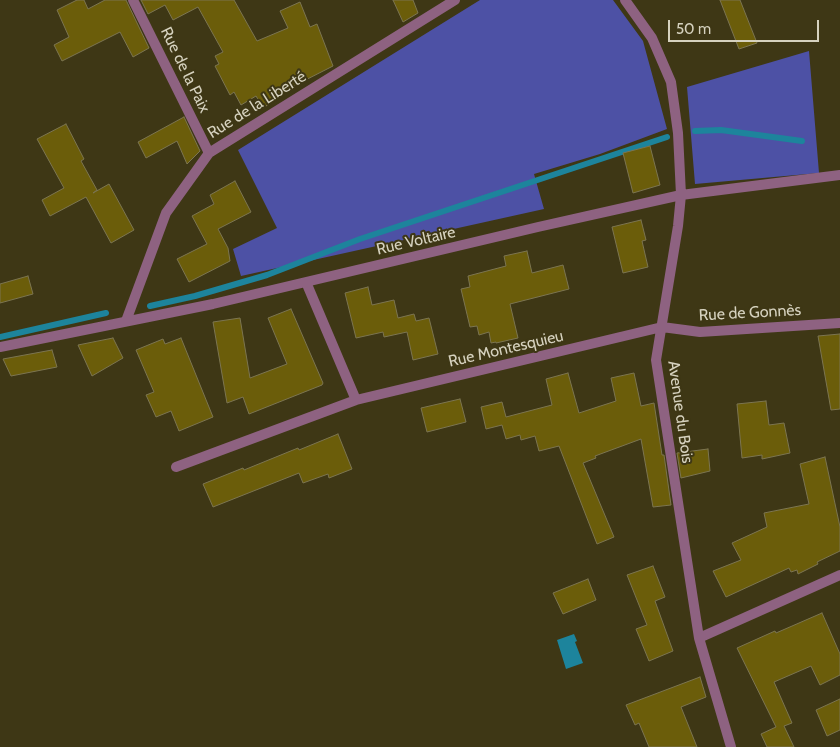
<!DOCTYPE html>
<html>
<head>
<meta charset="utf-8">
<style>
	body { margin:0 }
	#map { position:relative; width:840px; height:747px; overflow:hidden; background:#3e3715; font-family:Cabin,sans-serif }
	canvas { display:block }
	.scale { position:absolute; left:668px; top:20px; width:151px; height:22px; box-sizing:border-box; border:2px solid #d6d2bf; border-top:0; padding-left:6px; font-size:15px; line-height:18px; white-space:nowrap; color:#d6d2bf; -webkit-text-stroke:4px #3e3715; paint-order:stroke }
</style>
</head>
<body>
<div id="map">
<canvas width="840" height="747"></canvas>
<div class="scale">50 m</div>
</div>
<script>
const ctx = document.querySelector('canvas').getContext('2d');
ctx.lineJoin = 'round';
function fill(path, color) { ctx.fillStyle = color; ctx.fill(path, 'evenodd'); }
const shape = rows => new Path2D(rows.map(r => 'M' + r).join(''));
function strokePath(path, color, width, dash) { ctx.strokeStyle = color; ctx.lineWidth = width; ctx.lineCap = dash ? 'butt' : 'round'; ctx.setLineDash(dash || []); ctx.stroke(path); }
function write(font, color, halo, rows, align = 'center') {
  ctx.font = font + ' Cabin,sans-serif'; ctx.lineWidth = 4; ctx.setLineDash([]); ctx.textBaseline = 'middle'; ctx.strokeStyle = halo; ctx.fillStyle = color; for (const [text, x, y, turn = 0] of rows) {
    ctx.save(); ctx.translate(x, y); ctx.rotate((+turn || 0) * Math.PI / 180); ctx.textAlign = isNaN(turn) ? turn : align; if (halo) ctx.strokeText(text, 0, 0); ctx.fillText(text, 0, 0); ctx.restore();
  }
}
const green = shape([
	[480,0,613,0,643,41,667,129,600,154,534,174,544,209,241,276,233,249,277,228,238,150],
	[809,51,819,173,695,184,687,87]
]);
const water = shape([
	[574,634,577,641,575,642,583,663,566,669,557,640]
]);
const stream = shape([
	[695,131,721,130,802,141],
	[150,306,195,296,267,275,360,239,667,137],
	[0,337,106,313]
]);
const building = shape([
	[77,0,84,0,88,9,105,0,126,0,149,48,133,57,120,32,62,61,54,45,69,37,57,10,77,0],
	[141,0,234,0,257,41,288,28,280,11,300,2,310,27,317,24,333,66,276,95,278,98,263,108,256,96,241,105,234,92,230,95,215,66,219,64,215,56,223,52,198,7,173,20,165,5,148,14,141,0],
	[393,0,413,0,418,13,403,22,393,0],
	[720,0,740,0,757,43,739,49,720,0],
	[184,117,200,151,187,164,177,141,146,158,138,142,184,117],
	[66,124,84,159,81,161,97,190,93,193,109,184,134,230,111,243,86,197,50,216,42,200,64,188,37,139,66,124],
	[650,146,660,185,633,193,623,153,650,146],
	[235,181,251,212,218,229,228,248,230,261,189,282,177,259,207,244,192,216,214,204,210,195,235,181],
	[641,220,646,240,642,241,648,267,623,273,612,227,641,220],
	[527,251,532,273,563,265,569,289,510,304,518,338,496,343,496,342,491,343,489,332,479,335,477,326,470,327,461,289,470,287,468,276,506,266,504,256,527,251],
	[28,276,33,294,0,303,0,284,28,276],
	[368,287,372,305,394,300,398,318,414,314,416,321,429,318,438,354,413,360,407,332,384,337,383,332,356,338,345,293,368,287],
	[291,309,323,383,322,385,249,414,243,397,227,403,213,322,240,318,250,378,287,364,268,318,291,309],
	[840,334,840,409,831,410,818,336,840,334],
	[113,338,123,358,92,376,78,345,113,338],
	[181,338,213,417,179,431,171,411,156,417,146,395,154,392,136,350,163,339,165,344,181,338],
	[52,350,57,367,11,376,3,359,52,350],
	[568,373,579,413,616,401,611,378,634,373,641,406,654,403,662,455,664,455,671,505,653,507,641,439,595,456,596,458,583,463,614,537,597,544,559,446,539,451,535,436,521,440,520,435,506,439,502,425,486,429,481,407,502,402,506,417,552,405,546,379,568,373],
	[460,399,466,422,427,432,421,408,460,399],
	[766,401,769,425,784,423,790,453,762,459,762,455,742,458,737,404,766,401],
	[338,434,352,469,329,478,328,474,303,483,299,473,213,507,203,484,243,468,244,470,298,448,299,450,338,434],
	[708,449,710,471,681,478,677,453,708,449],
	[825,457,840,527,840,551,817,562,818,564,798,574,797,570,791,572,789,568,726,597,713,571,741,560,732,543,767,527,764,513,809,504,800,464,825,457],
	[653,566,665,597,655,601,673,651,649,661,636,629,647,625,627,575,653,566],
	[588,579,596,600,563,614,553,593,588,579],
	[822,613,840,654,840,675,820,685,811,666,774,682,792,723,784,726,794,747,767,747,761,734,776,727,737,648,775,631,776,633,822,613],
	[700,677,706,697,681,707,697,747,649,747,639,723,635,725,626,705,700,677],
	[840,699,840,730,827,736,816,710,840,699]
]);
const street = shape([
	[133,0,209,153],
	[625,0,652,38,671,82,678,133,681,195,678,226,656,360,699,638,731,747],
	[306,282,356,400],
	[126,321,166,213,209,153,455,0],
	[0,347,213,304,538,227,681,195,840,175],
	[176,467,356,400,662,327,700,332,840,323],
	[699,638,840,575]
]);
const streetNames = [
	["Rue de la Paix",185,70,64],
	["Rue de la Liberté",257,105,-32],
	["Rue Voltaire",416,241,-13],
	["Rue de Gonnès",750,313,-3],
	["Rue Montesquieu",506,349,-13],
	["Avenue du Bois",680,412,82]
];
fill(green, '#4d51a5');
fill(water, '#1d849c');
strokePath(stream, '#1d849c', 6);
fill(building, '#6b5d0a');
strokePath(building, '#7c7551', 1);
strokePath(street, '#8e6281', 10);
write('16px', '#d6d2bf', '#3e3715', streetNames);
</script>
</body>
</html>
